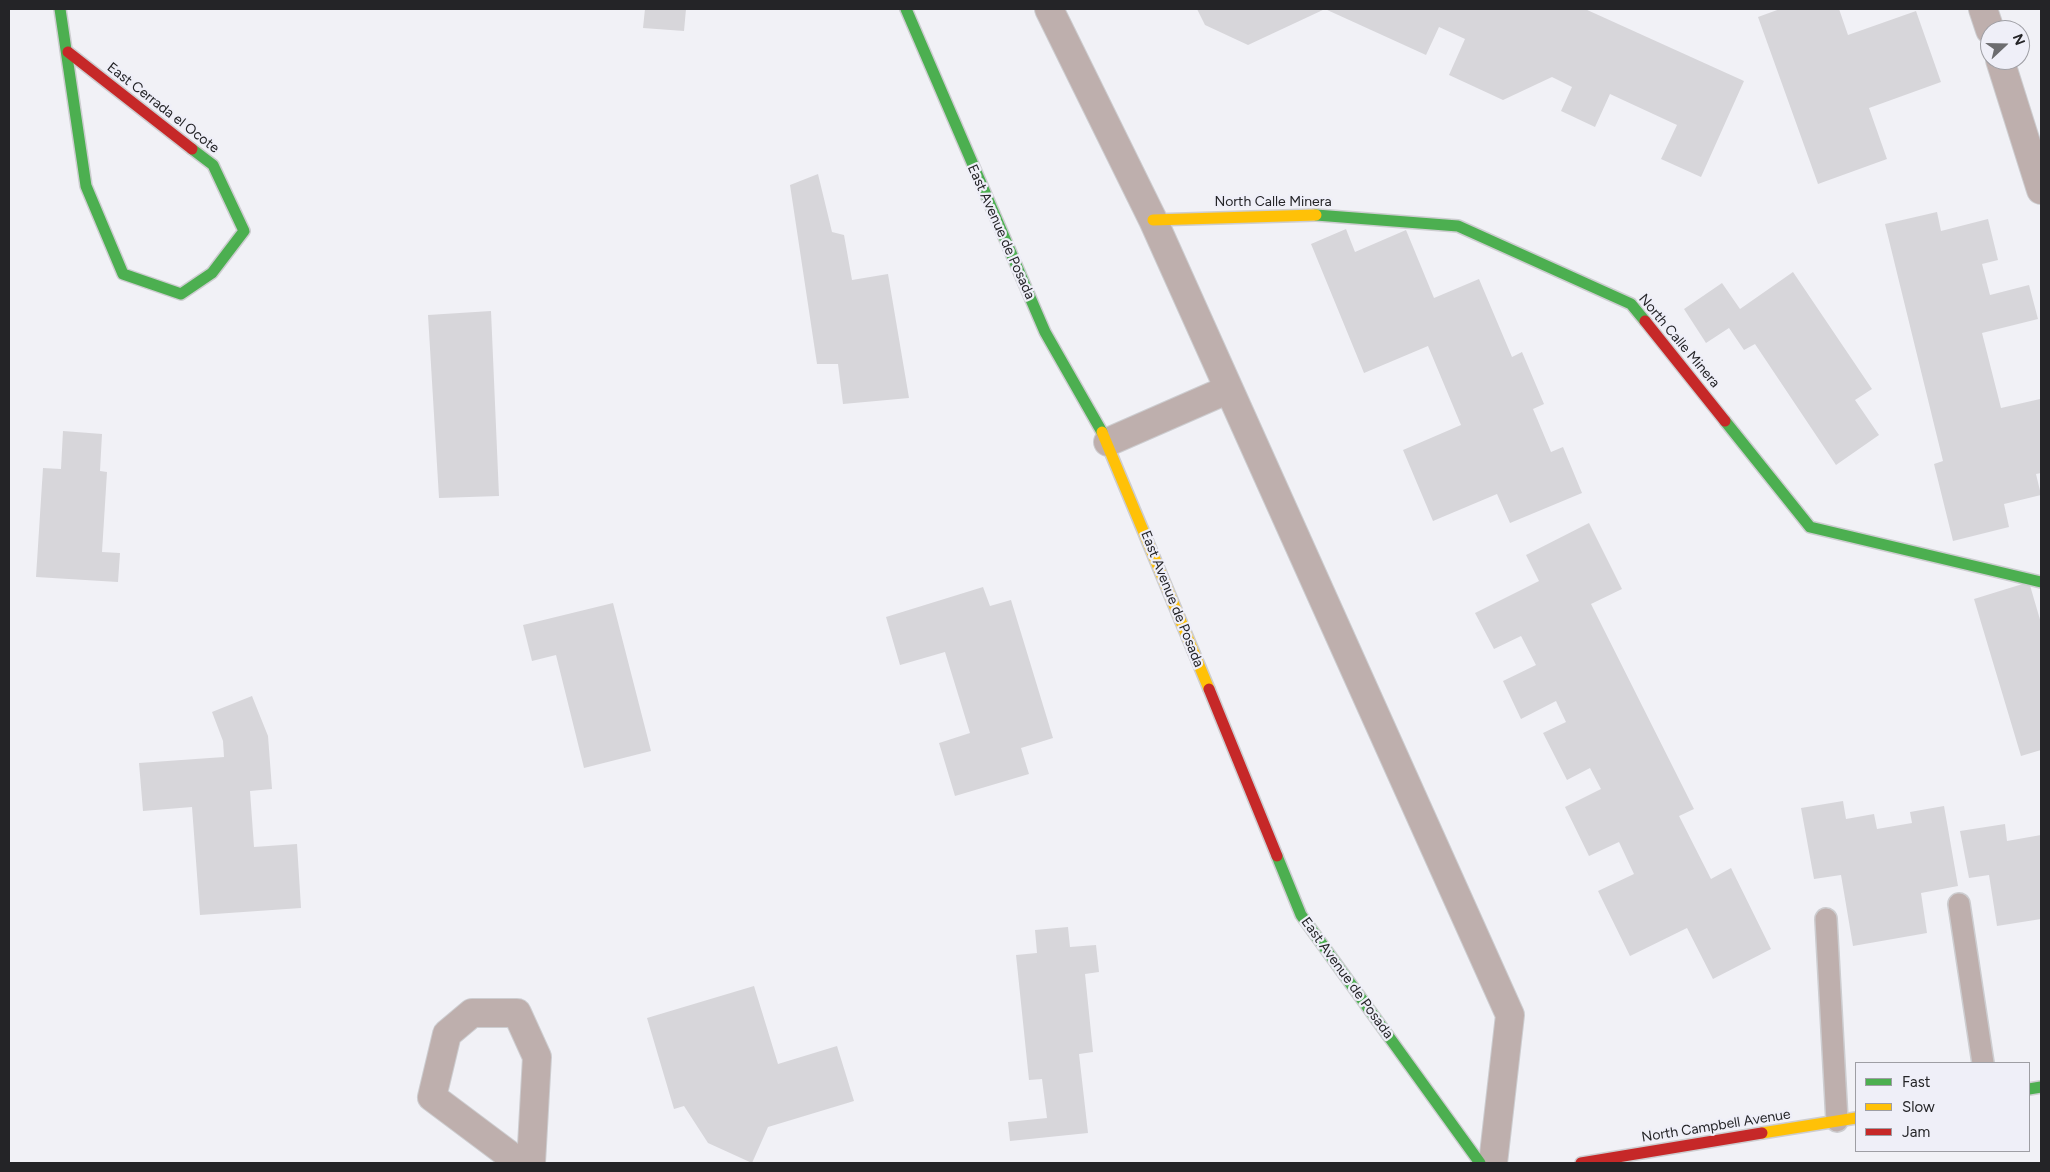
<!DOCTYPE html>
<html>
<head>
<meta charset="utf-8">
<style>
	body { margin:0 }
	#map { position:relative; width:2050px; height:1172px; overflow:hidden; background:#f1f1f6; font-family:Figtree,sans-serif }
	canvas { display:block }
	.frame { position:absolute; inset:0; border:10px solid #242427; pointer-events:none }
	.legend { position:absolute; left:1855px; top:1062px; width:175px; height:90px; box-sizing:border-box; background:#efeff8; border:1px solid #9e9ea4; margin:0; padding:6px 9px; list-style:none; font-size:15px; color:#242427 }
	.legend li { display:flex; align-items:center; gap:10px; height:25px }
	.legend b { width:25px; border:1px solid #9e9ea4 }
	.north { position:absolute; left:1980px; top:20px; width:50px; height:50px; box-sizing:border-box; background:#efeff8; border:1px solid #9e9ea4; border-radius:50%; rotate:69deg; font-size:14px; font-weight:700; line-height:20px; text-align:center; color:#242427 }
	.north::after { content:''; display:block; margin:auto; width:18px; height:22px; background:#6c6c6f; clip-path:polygon(50% 0,100% 100%,50% 72%,0 100%) }
</style>
</head>
<body>
<div id="map">
<canvas width="2050" height="1172"></canvas>
<div class="frame"></div>
<ul class="legend">
<li><b style="height:6px;background:#4caf50"></b>Fast</li>
<li><b style="height:6px;background:#ffc107"></b>Slow</li>
<li><b style="height:6px;background:#c62828"></b>Jam</li>
</ul>
<div class="north">N</div>
</div>
<script>
const ctx = document.querySelector('canvas').getContext('2d');
ctx.lineJoin = 'round';
function fill(path, color) { ctx.fillStyle = color; ctx.fill(path, 'evenodd'); }
const shape = rows => new Path2D(rows.map(r => 'M' + r).join(''));
function strokePath(path, color, width, dash) { ctx.strokeStyle = color; ctx.lineWidth = width; ctx.lineCap = dash ? 'butt' : 'round'; ctx.setLineDash(dash || []); ctx.stroke(path); }
function write(font, color, halo, rows, align = 'center') {
  ctx.font = font + ' Figtree,sans-serif'; ctx.lineWidth = 4.5; ctx.setLineDash([]); ctx.textBaseline = 'middle'; ctx.strokeStyle = halo; ctx.fillStyle = color; for (const [text, x, y, turn = 0] of rows) {
    ctx.save(); ctx.translate(x, y); ctx.rotate((+turn || 0) * Math.PI / 180); ctx.textAlign = isNaN(turn) ? turn : align; if (halo) ctx.strokeText(text, 0, 0); ctx.fillText(text, 0, 0); ctx.restore();
  }
}
const building = shape([
	[645,9,686,9,684,31,643,28],
	[1197,9,1585,9,1744,81,1701,177,1661,159,1677,125,1610,94,1595,127,1561,111,1572,87,1552,77,1503,100,1449,75,1465,39,1439,27,1426,55,1325,9,1248,45,1205,25],
	[1780,9,1839,9,1848,35,1916,11,1941,82,1869,108,1887,159,1818,184,1758,17],
	[818,174,832,232,844,235,852,280,888,274,909,398,843,404,838,364,817,364,790,185],
	[1937,212,1941,231,1988,219,1998,260,1982,264,1990,295,2029,285,2038,319,1982,333,2001,408,2040,399,2041,473,2036,474,2041,495,2004,504,2009,527,1953,541,1934,464,1943,461,1885,224],
	[1346,229,1355,252,1406,230,1434,298,1479,279,1512,357,1522,352,1544,404,1533,409,1551,452,1563,447,1582,493,1510,523,1497,494,1433,521,1403,450,1461,425,1428,346,1364,373,1311,244],
	[1793,272,1872,389,1855,400,1879,435,1836,465,1755,344,1744,350,1729,328,1706,343,1684,309,1722,283,1740,309],
	[491,311,499,496,439,498,428,315],
	[63,431,102,434,100,471,107,472,102,552,120,553,118,582,36,577,43,468,61,469],
	[1589,523,1622,589,1591,604,1694,809,1679,816,1711,879,1731,868,1771,949,1713,979,1687,928,1630,956,1598,891,1634,874,1619,842,1589,856,1565,807,1601,789,1590,768,1567,780,1543,733,1566,722,1556,701,1521,719,1503,681,1536,665,1521,636,1494,649,1475,613,1539,581,1526,555],
	[2029,582,2041,623,2041,750,2021,756,1974,599],
	[983,587,990,606,1011,600,1053,738,1021,748,1029,774,955,796,939,743,970,733,945,652,900,665,886,617],
	[613,603,651,751,584,768,556,655,532,661,523,625],
	[252,696,268,736,272,789,250,791,254,847,297,844,301,908,200,915,192,807,143,811,139,763,224,757,223,741,212,712],
	[1843,801,1846,819,1874,814,1877,829,1912,823,1910,812,1944,806,1958,886,1921,893,1927,933,1853,946,1841,875,1814,879,1801,808],
	[2005,824,2007,841,2041,835,2041,919,1997,926,1989,875,1969,878,1960,831],
	[1068,927,1070,947,1096,945,1099,972,1085,974,1093,1052,1079,1054,1088,1133,1010,1141,1008,1122,1047,1118,1042,1079,1029,1080,1016,955,1037,953,1035,930],
	[754,986,778,1064,837,1046,854,1101,768,1127,752,1163,708,1143,684,1106,674,1109,647,1018]
]);
const lane = shape([
	[1959,904,1983,1063],
	[1826,919,1837,1121]
]);
const street = shape([
	[1049,9,1153,220,1510,1015,1493,1163],
	[1983,9,1990,30],
	[2000,60,2041,190],
	[1108,442,1229,389],
	[520,1163,432,1097,447,1034,472,1013,517,1013,537,1057,531,1163]
]);
const fast = shape([
	[60,9,86,186,123,274,181,294,212,273,244,231,213,165,192,149],
	[906,9,1045,332,1102,432],
	[1316,215,1458,226,1631,304,1645,321],
	[1725,421,1810,527,2041,582],
	[1277,856,1301,915,1480,1163],
	[2029,1089,2041,1087]
]);
const slow = shape([
	[1153,220,1316,215],
	[1102,432,1209,689],
	[1762,1133,1856,1118]
]);
const jam = shape([
	[68,52,192,149],
	[1645,321,1725,421],
	[1209,689,1277,856],
	[1581,1163,1762,1133]
]);
const streetNames = [
	["East Cerrada el Ocote",163,108,38],
	["North Calle Minera",1273,202],
	["East Avenue de Posada",1001,232,66],
	["North Calle Minera",1679,341,50],
	["East Avenue de Posada",1172,599,68],
	["East Avenue de Posada",1347,978,54],
	["North Campbell Avenue",1716,1126,-9]
];
fill(building, '#d7d6da');
strokePath(lane, '#cdcdd0', 24);
strokePath(street, '#cdcdd0', 30);
strokePath(fast, '#cdcdd0', 14);
strokePath(slow, '#cdcdd0', 14);
strokePath(jam, '#cdcdd0', 14);
strokePath(lane, '#beafad', 21);
strokePath(street, '#beafad', 28);
strokePath(fast, '#4caf50', 11);
strokePath(slow, '#ffc107', 11);
strokePath(jam, '#c62828', 11);
write('14px', '#242427', '#efeff8', streetNames);
</script>
</body>
</html>
